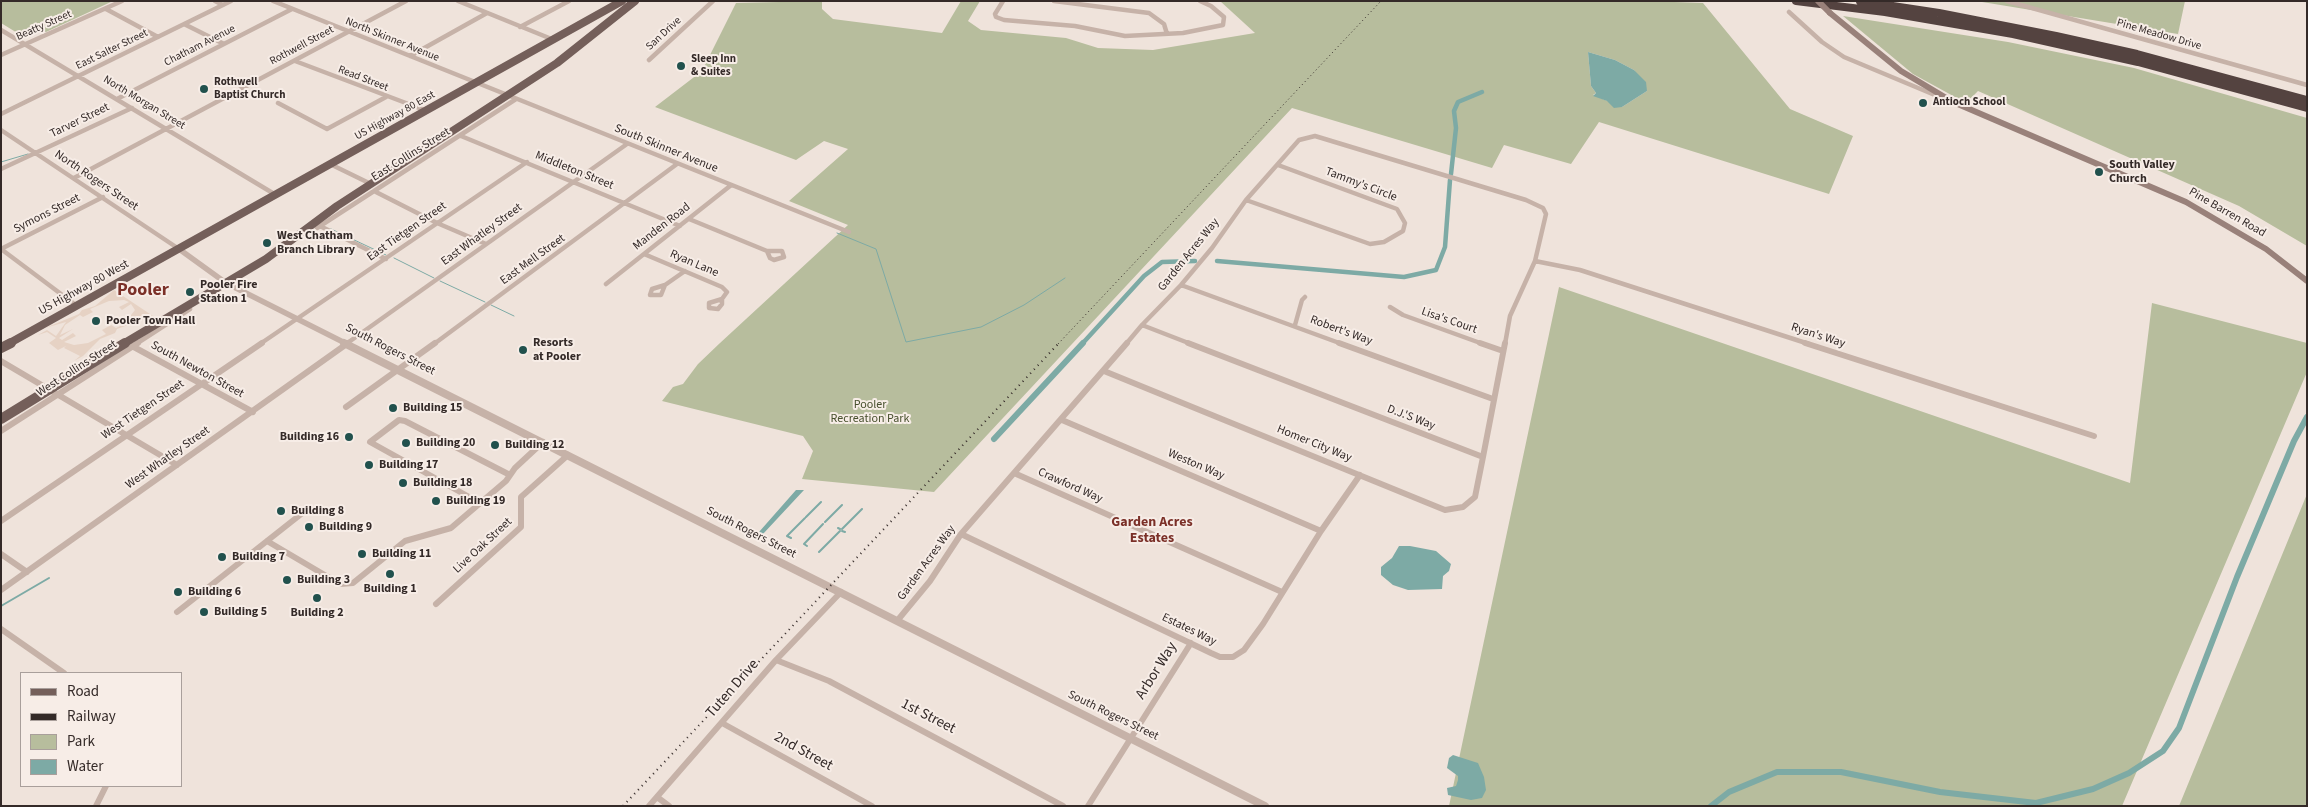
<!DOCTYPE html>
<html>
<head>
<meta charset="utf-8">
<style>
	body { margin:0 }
	#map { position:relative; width:2308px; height:807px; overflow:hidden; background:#efe3db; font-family:"Source Sans 3",sans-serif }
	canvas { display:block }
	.frame { position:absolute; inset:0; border:2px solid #342a28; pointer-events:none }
	.legend { position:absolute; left:20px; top:672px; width:162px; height:115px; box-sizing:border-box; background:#f7ede7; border:1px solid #a99f9b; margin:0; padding:6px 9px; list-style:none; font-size:15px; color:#342a28 }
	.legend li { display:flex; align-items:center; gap:10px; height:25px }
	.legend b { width:25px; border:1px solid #a99f9b }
</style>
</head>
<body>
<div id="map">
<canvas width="2308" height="807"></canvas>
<div class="frame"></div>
<ul class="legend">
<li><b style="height:6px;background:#745f5a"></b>Road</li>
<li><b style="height:6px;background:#342a28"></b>Railway</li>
<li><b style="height:14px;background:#b7bd9d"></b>Park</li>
<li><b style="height:14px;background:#7daaa5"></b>Water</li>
</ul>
</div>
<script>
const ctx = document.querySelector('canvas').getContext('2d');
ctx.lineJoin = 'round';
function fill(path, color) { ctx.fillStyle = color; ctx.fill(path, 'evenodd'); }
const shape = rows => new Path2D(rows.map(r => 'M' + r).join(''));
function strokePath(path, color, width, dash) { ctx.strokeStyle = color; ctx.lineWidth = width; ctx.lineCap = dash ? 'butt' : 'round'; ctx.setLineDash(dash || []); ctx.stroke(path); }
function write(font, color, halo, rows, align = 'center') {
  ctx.font = font + ' "Source Sans 3",sans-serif'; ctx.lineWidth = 4; ctx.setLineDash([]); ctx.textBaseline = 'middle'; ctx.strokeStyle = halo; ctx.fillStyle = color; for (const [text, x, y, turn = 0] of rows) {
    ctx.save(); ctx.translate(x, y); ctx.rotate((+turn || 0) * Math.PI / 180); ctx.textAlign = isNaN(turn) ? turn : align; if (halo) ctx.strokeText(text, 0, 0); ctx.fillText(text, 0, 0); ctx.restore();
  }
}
const green = shape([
	[1,1,113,1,46,32,34,27,19,34,1,23],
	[822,1,822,9,833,19,942,33,961,1,980,1,968,21,981,30,1066,38,1098,48,1153,50,1255,33,1220,1,1646,1,1703,3,1790,109,1853,136,1829,194,1599,122,1571,164,1504,145,1492,168,1292,108,934,492,802,479,813,451,803,436,662,401,673,387,683,384,698,364,720,343,848,225,789,201,848,149,824,141,796,160,655,107,702,71,736,3],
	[1588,52,1615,60,1634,70,1647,91,1622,107,1593,95,1596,93,1591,86],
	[1976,1,2185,1,2178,34],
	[1843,16,2008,42,2134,68,2307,118,2307,246,2239,206,1978,91,1966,103,1913,74],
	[1559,287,2130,483,2152,303,2307,343,2307,372,2122,806,1449,806],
	[2307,494,2307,806,2179,806]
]);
const plaza = shape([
	[114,290,153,316,117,329,115,333,100,339,83,356,74,361,80,356,64,348,66,346,58,350,49,343,56,338,47,332,38,335,47,330,56,336,66,322,45,328,79,314,82,310,95,306],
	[124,300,129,302,119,307,122,310,131,304,135,310,124,324,116,328,111,325,102,330,106,334,88,343,74,345,64,342,76,336,73,333,62,340,59,338,73,329,60,335,65,325,80,315,83,317,93,312,90,309,109,301]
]);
const water = shape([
	[1588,52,1615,60,1634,70,1646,82,1647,91,1622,107,1614,108,1607,101,1593,96,1596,93,1591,86],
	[796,490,804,490,763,534,759,532],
	[1399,546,1410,546,1436,551,1451,564,1449,571,1443,576,1442,589,1408,590,1393,585,1381,575,1381,567,1392,558],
	[1453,755,1478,763,1484,777,1486,790,1482,798,1471,800,1448,795,1447,788,1456,786,1458,780,1458,776,1447,768,1449,758]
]);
const streamFar1 = shape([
	[1,162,28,154],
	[331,229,386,255],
	[837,233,876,249,906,342,981,327,1024,305,1065,278],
	[394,258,434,278],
	[440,281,485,302],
	[491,305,514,316]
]);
const stream = shape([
	[806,517,821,502],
	[825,522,842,505],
	[838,528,840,529],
	[842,529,862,509],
	[842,531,845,532],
	[791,538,787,536,805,518],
	[807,546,804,544,823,524],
	[819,552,840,531],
	[1,606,49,578]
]);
const canalFar1 = shape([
	[1451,174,1456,128,1454,111,1458,102,1482,92],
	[1217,261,1404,277,1436,270,1445,247,1450,180],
	[1082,344,1144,276,1162,262,1195,261]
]);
const canal = shape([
	[994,439,1083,343],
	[1711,806,1729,792,1777,772,1841,772,1940,792,2036,803,2093,789,2129,773,2163,751,2179,728,2237,577,2294,441,2307,417]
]);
const minorFar1 = shape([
	[215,1,223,5],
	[273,1,849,232],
	[458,1,554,40],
	[1003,1,995,14,996,17,1004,20,1075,26,1125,36,1183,33,1223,25,1224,17,1211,6,1200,1],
	[1054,1,1149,13,1164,24,1167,34],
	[2007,1,2307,85],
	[106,9,158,37],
	[1789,12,1822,42,1844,57,1942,98],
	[184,24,224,44],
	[520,27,569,1],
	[1,30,276,195],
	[1,55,122,1],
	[410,56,487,13],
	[649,60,713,1],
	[295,61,427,111],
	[117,99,292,9],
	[278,103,327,129,386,97],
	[1,114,231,1],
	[1,130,179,249],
	[461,136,680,226],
	[332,165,371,184],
	[1,169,132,108],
	[74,178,406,1],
	[374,191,437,223,486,244],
	[1246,200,1370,244,1384,242,1403,231,1405,223,1397,209,1278,165],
	[689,219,767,251],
	[320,226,386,259],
	[317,228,516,99],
	[1,249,103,197],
	[1,249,77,306],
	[767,251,782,251,784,257,774,260,770,258,767,251],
	[644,254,722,287,727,292,722,299],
	[1535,261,1580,270,1809,344],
	[606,284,730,186],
	[665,285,661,295,650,295,652,289,665,285],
	[665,285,685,271],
	[1181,285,1342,344],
	[722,299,722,304,718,309,709,308,709,303,722,299],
	[1390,307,1403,315,1483,344],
	[1142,325,1191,344],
	[1142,325,1181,285,1212,248,1246,200,1299,140,1315,136,1526,200,1543,208,1546,214,1535,261,1510,316,1505,344],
	[1295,325,1302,300,1305,297],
	[136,344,190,309],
	[260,344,527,162],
	[346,344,627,144],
	[434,344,677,164],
	[1126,344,1142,325]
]);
const minor = shape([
	[1188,343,1483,457,1505,343],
	[1339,343,1493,399],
	[1480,343,1503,351],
	[1805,343,2094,436],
	[132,346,253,412],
	[1,361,177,465],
	[1104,371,1445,510,1463,507,1475,497,1483,457],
	[346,407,435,343],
	[1062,420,1321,531],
	[1,431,138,343],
	[1014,473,1282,592],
	[480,503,370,442,399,420,405,421,510,475],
	[1,521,262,343],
	[961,534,1211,653,1220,657,1233,657,1244,650,1263,624,1321,531,1360,475],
	[267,541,340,584,353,583,405,541,451,528,506,481,515,468,543,442],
	[1,554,27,572],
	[1,590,348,343],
	[436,604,521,527,521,497,568,455],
	[177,612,305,511],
	[897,621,930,581,961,534,1127,343],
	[1,629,64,673],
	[776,660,829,681,1063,806],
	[722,723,872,806],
	[657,797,669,806],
	[96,806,106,786],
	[649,806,776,660,841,592],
	[1088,806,1191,643]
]);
const tertiaryFar1 = shape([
	[179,249,226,283,347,344]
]);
const tertiary = shape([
	[344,343,1265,806]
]);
const secondary = shape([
	[1830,13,1901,71,1953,102,2186,202,2266,249,2307,281]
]);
const primaryFar1 = shape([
	[8,344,622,1],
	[123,344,266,259,337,206,557,63,635,1]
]);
const primary = shape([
	[1,348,11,343],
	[1,419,125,343]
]);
const motorway = shape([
	[1796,1,1885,12,2013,34,2138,62,2307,108],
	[1860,1,1939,13,2056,36,2137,54,2307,100]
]);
const railFar1 = shape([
	[1058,344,1381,1]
]);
const rail = shape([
	[623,806,1059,343]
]);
const secondaryBridge = shape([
	[1818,1,1830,13]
]);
const markers = [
	[681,66,5,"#21514d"],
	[204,89,5,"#21514d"],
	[1923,103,5,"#21514d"],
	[2099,172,5,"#21514d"],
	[267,243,5,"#21514d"],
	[190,292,5,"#21514d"],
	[96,321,5,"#21514d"],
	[523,350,5,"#21514d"],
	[393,408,5,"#21514d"],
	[349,437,5,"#21514d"],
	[406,443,5,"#21514d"],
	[495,445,5,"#21514d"],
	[369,465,5,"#21514d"],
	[403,483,5,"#21514d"],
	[436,501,5,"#21514d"],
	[281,511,5,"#21514d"],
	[309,527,5,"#21514d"],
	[362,554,5,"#21514d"],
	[222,557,5,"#21514d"],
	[390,574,5,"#21514d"],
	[287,580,5,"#21514d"],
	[178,592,5,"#21514d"],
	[317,598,5,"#21514d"],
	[204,612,5,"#21514d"]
];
const farStreetnames = [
	["Beatty Street",44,26,-24],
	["San Drive",664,34,-43],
	["Pine Meadow Drive",2159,35,16],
	["North Skinner Avenue",392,40,22],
	["Chatham Avenue",200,46,-27],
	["Rothwell Street",302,46,-28],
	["East Salter Street",112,50,-26],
	["Read Street",363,79,21],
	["North Morgan Street",144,103,31],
	["US Highway 80 East",395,116,-29]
];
const farPoinames = [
	["Sleep Inn",691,60],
	["& Suites",691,73],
	["Rothwell",214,83],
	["Baptist Church",214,96],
	["Antioch School",1933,103]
];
const streetNames = [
	["Tarver Street",80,121,-26],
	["South Skinner Avenue",666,149,22],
	["East Collins Street",411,155,-32],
	["Middleton Street",574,171,22],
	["North Rogers Street",96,181,34],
	["Tammy's Circle",1361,185,21],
	["Pine Barren Road",2227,213,30],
	["Symons Street",47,214,-27],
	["Manden Road",662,227,-38],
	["East Tietgen Street",407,232,-35],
	["East Whatley Street",482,235,-36],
	["Garden Acres Way",1189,255,-51],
	["East Mell Street",533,260,-36],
	["Ryan Lane",694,264,23],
	["US Highway 80 West",84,288,-29],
	["Lisa's Court",1449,321,19],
	["Robert's Way",1341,331,20],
	["Ryan's Way",1818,336,18],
	["South Rogers Street",390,350,27],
	["West Collins Street",77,369,-33],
	["South Newton Street",197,370,29],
	["West Tietgen Street",143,410,-34],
	["D.J.'S Way",1411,418,21],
	["Homer City Way",1314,444,22],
	["West Whatley Street",168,458,-35],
	["Weston Way",1196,465,23],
	["Crawford Way",1070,486,24],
	["South Rogers Street",751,533,27],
	["Live Oak Street",483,546,-43],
	["Garden Acres Way",927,563,-54],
	["Estates Way",1189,630,26],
	["South Rogers Street",1113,716,26]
];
const poiNames = [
	["South Valley",2109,165],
	["Church",2109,179],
	["West Chatham",277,236],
	["Branch Library",277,250],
	["Pooler Fire",200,285],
	["Station 1",200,299],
	["Pooler Town Hall",106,321],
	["Resorts",533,343],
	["at Pooler",533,357],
	["Building 15",403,408],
	["Building 16",339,437,"right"],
	["Building 20",416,443],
	["Building 12",505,445],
	["Building 17",379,465],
	["Building 18",413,483],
	["Building 19",446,501],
	["Building 8",291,511],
	["Building 9",319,527],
	["Building 11",372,554],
	["Building 7",232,557],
	["Building 3",297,580],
	["Building 1",390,589,"center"],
	["Building 6",188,592],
	["Building 5",214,612],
	["Building 2",317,613,"center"]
];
const parkNames = [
	["Pooler",870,405],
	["Recreation Park",870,419]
];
const neighbourhoodNames = [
	["Garden Acres",1152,523],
	["Estates",1152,539]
];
const nearStreetnames = [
	["Arbor Way",1157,671,-58],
	["Tuten Drive",733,689,-49],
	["1st Street",928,717,27],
	["2nd Street",803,752,29]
];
const districtNames = [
	["Pooler",143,291]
];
fill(green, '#b7bd9d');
fill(plaza, '#e6d2c4');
fill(water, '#7daaa5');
strokePath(streamFar1, '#7daaa5', 1);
strokePath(stream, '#7daaa5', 2);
strokePath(canalFar1, '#7daaa5', 4.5);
strokePath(canal, '#7daaa5', 6);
strokePath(minorFar1, '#c6b2a8', 4.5);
strokePath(minor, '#c6b2a8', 6);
strokePath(tertiaryFar1, '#c6b2a8', 5.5);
strokePath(tertiary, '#c6b2a8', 8);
strokePath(secondary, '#99817a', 6);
strokePath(primaryFar1, '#745f5a', 8);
strokePath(primary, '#745f5a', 10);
strokePath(motorway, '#544340', 8);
strokePath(railFar1, '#342a28', 1, [1, 3]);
strokePath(rail, '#342a28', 2, [1, 4.5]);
strokePath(secondaryBridge, '#99817a', 6);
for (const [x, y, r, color] of markers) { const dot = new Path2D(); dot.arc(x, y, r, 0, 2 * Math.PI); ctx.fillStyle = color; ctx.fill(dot); strokePath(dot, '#f7ede7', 2); }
write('11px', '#342a28', '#f7ede7', farStreetnames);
write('bold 11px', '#342a28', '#f7ede7', farPoinames, 'left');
write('12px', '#342a28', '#f7ede7', streetNames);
write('bold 12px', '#342a28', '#f7ede7', poiNames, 'left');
write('12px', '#48502e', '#f7ede7', parkNames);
write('bold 14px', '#7b3028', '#f7ede7', neighbourhoodNames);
write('15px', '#342a28', '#f7ede7', nearStreetnames);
write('bold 18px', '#7b3028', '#f7ede7', districtNames);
</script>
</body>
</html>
